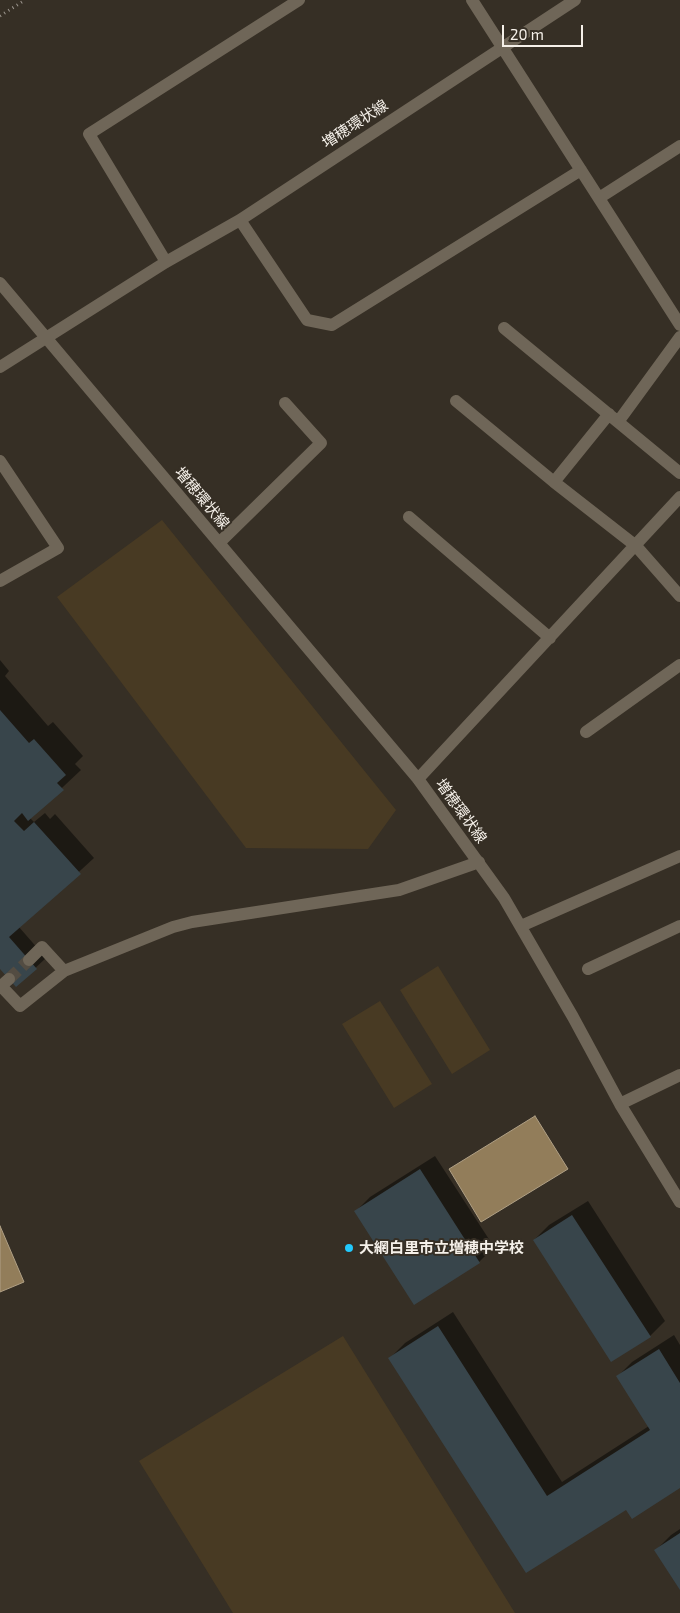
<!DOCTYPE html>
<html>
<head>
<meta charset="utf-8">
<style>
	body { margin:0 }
	#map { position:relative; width:680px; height:1613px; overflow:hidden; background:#362f25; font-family:"Exo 2",sans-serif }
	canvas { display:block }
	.scale { position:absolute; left:502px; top:25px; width:81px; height:22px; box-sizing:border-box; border:2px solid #f5f0e9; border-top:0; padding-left:6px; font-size:15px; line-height:18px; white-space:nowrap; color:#f5f0e9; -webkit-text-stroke:4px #362f25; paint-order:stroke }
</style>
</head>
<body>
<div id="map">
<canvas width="680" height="1613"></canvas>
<div class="scale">20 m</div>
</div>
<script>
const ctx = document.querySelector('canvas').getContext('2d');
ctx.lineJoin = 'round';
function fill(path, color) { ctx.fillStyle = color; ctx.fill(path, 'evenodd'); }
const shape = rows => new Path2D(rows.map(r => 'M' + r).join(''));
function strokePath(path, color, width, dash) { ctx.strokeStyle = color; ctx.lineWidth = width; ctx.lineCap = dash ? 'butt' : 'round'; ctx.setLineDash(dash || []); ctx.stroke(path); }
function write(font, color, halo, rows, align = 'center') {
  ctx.font = font + ' "Exo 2","Noto Sans JP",sans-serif'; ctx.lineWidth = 4; ctx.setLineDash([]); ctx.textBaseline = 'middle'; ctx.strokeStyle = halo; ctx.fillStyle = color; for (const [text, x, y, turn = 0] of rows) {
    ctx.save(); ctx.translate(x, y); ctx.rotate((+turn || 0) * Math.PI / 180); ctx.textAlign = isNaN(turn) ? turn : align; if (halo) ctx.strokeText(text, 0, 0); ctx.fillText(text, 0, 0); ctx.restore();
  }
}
const green = shape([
	[162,520,396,810,368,849,246,848,57,597],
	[438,966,490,1050,452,1074,400,990],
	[380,1001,432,1084,394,1108,342,1024],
	[343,1336,515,1613,233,1613,139,1461]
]);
const water = shape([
	[535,1116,568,1169,481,1222,449,1169,535,1116],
	[0,1226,24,1282,0,1292,0,1226]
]);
const shadow = shape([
	[0,660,9,671,5,676,48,726,53,722,83,756,75,764,81,770,30,818,34,822,45,813,50,819,55,814,94,858,19,927,46,958,16,986,0,967],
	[435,1156,494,1247,479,1262,356,1211,370,1197],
	[588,1201,665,1321,650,1336,534,1240,549,1225],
	[453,1312,562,1482,649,1426,618,1376,632,1362,674,1335,680,1345,680,1486,626,1508,527,1571,390,1358,405,1343],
	[680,1529,680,1587,656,1550,671,1535]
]);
const building = shape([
	[0,710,29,743,34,739,66,775,57,783,64,790,28,821,22,813,14,821,24,831,34,822,81,874,9,937,37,969,16,987,0,969],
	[420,1169,480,1263,414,1305,354,1211],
	[572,1215,651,1337,611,1362,533,1240],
	[438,1326,547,1496,650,1430,616,1376,659,1349,680,1383,680,1488,632,1519,626,1510,526,1573,388,1358],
	[680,1533,680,1590,654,1550]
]);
const minorTunnel = shape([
	[9,979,29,960]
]);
const path = shape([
	[0,16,25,0]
]);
const minor = shape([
	[472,0,680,325],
	[599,198,680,146],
	[240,220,307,320,332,325,581,170],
	[166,262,89,134,299,0],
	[0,283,418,779,504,898,573,1017,620,1104,680,1202],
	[504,328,680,473],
	[0,367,166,262,240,220,575,0],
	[456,401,554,482,636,546,680,596],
	[618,422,680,337],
	[0,461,58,548,0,581],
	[554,482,609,414],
	[409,517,550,638],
	[219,543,321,443,285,403],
	[586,732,680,665],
	[418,779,680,497],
	[521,926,680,856],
	[29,960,42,947,64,971],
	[588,969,680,926],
	[9,979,1,986,20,1006,64,971,173,927,192,922,399,890,479,862],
	[620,1104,680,1075]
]);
const markers = [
	[349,1248,5,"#22c9fd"]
];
const streetNames = [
	["増穂環状線",355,124,-33],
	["増穂環状線",202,498,50],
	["増穂環状線",461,811,54]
];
const poiNames = [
	["大網白里市立増穂中学校",359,1248]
];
fill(green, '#483a23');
fill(water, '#927d5a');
strokePath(water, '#b0a085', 1);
fill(shadow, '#0007');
fill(building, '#38454b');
strokePath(minorTunnel, '#534c42', 12, [12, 6]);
strokePath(path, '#9e9890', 3, [1, 4]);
strokePath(minor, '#6f6658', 12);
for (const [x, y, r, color] of markers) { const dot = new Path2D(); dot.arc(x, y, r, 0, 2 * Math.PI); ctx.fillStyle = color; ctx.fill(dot); strokePath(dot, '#362f25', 2); }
write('15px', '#f5f0e9', '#362f25', streetNames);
write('bold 15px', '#f5f0e9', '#362f25', poiNames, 'left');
</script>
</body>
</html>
